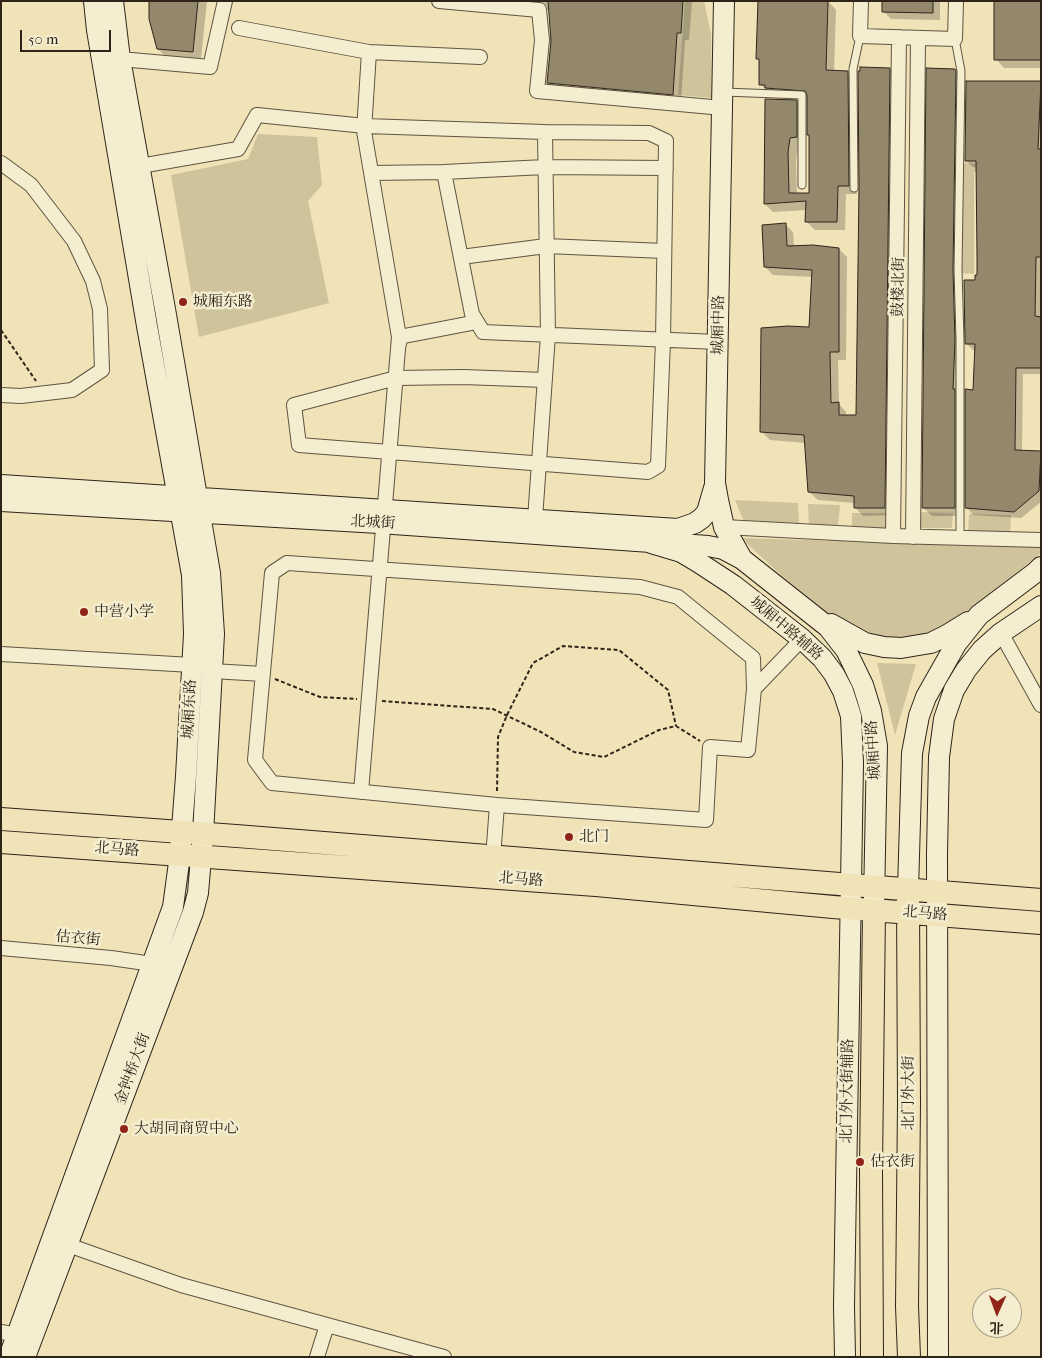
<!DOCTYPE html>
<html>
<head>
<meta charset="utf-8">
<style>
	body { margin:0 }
	#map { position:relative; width:1042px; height:1358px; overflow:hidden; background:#f0e3b7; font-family:"IM FELL French Canon","Noto Serif SC",serif }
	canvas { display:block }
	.frame { position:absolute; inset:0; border:2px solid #2f241a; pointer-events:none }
	.north { position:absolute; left:972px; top:1288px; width:50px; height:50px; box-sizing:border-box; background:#f5edd0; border:1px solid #a69d87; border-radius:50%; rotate:182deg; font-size:14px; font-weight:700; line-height:20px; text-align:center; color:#2f241a }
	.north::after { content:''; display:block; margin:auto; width:18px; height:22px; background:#8f2418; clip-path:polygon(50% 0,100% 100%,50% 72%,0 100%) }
	.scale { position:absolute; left:20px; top:30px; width:91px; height:22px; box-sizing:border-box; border:2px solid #2f241a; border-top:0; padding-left:6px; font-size:15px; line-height:18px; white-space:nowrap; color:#2f241a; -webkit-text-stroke:4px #f5edd0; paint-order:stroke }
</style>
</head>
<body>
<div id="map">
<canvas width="1042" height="1358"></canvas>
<div class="frame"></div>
<div class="north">北</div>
<div class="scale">50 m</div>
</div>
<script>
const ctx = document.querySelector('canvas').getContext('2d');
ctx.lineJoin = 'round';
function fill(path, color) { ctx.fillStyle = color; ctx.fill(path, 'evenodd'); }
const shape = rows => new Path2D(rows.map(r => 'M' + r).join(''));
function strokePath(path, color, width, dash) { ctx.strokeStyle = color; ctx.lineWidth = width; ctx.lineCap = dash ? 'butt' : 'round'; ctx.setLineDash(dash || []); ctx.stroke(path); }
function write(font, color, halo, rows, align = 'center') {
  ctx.font = font + ' "IM FELL French Canon","Noto Serif SC",serif'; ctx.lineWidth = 5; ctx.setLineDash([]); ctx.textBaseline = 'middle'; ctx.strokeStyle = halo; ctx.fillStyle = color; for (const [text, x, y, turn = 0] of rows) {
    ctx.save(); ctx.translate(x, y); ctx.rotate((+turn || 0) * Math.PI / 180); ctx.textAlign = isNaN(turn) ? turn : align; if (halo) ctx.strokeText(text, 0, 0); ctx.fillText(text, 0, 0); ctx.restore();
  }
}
const green = shape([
	[685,1,704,1,711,34,712,98,678,95],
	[258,134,317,137,322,185,308,201,329,303,199,337,171,175,248,159],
	[963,163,985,164,985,172,974,172,974,274,962,273],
	[735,500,798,503,799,524,744,522],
	[808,504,840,505,838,526,809,526],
	[918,512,953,513,952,528,918,528],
	[852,513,887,513,887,528,852,528],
	[969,514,1011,515,1010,534,968,533],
	[741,538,1041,547,1041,553,976,606,919,639,871,637,837,620,781,575],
	[877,663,916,664,895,735]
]);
const shadow = shape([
	[150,1,207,1,201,59,166,57,158,49],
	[462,1,692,1,689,40,685,40,681,102,556,91,548,83,552,39,549,10],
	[828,1,836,10,834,72,847,72,856,80,857,194,846,194,845,230,815,230,806,221,807,210,773,212,765,204,796,101,805,110,805,145,798,146,796,162,797,194,810,194,809,98,775,96,769,93,760,84,761,62,757,58],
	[884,1,940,1,940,20,891,19,884,12],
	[1041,1,1041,68,1004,68,996,59],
	[889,69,898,77,892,515,863,516,855,507,855,503,818,500,809,492,806,443,770,440,762,432,810,329,813,277,773,275,765,267,785,224,793,232,794,247,839,249,847,257,846,360,838,360,839,404,846,412,846,416,857,416],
	[955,70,963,79,961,279,963,516,932,516,923,507],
	[1041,82,1041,374,1023,374,1022,451,1041,452,1041,502,1021,518,973,515,967,508,976,350,973,350,967,344,978,276,977,168,973,167,966,161]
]);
const building = shape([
	[149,1,198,1,193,52,157,49,149,19,149,1],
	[548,1,683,1,681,33,677,33,673,95,547,83,551,41,548,1],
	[758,1,828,1,826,70,848,71,849,186,838,186,837,222,805,222,806,201,764,204,765,99,797,100,797,137,790,138,788,152,789,193,809,193,809,135,807,135,807,95,805,91,765,88,765,85,759,85,759,59,756,59,758,1],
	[882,1,933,1,933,13,882,12,882,1],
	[994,1,1041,1,1041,60,994,60,994,1],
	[860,67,890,68,885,508,854,508,854,496,808,492,804,435,760,432,761,328,788,326,809,327,812,270,764,267,762,225,786,223,787,246,813,245,839,248,839,352,830,352,831,403,839,402,839,415,856,415,859,188,858,71,860,71,860,67],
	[926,68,955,69,956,71,953,270,955,340,953,389,955,389,955,508,922,508,926,68],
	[966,81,1041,81,1038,149,1041,149,1041,257,1036,257,1035,316,1041,317,1041,368,1016,368,1015,450,1041,451,1039,491,1014,512,965,508,965,389,973,390,975,344,965,344,964,280,975,280,975,275,977,275,977,256,976,161,965,161,966,81]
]);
const path = shape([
	[1,330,36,381],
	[275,679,320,697,357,699],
	[382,701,493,709,541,732,574,752,604,757,659,730,676,726,700,741],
	[497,791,498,737,507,715,533,663,563,646,619,650,668,690,676,726]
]);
const lane = shape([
	[955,39,961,71,958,270,960,340,960,538],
	[724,92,802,95,802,185],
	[854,188,853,69,860,36]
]);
const street = shape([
	[439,1,539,10,542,40,537,91,723,108],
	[861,1,860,36,955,39,956,1],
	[239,28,369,52,480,57],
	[369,52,364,131,399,337,399,344],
	[120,59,210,67,225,1],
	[1,163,31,185,74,241,93,281,100,309,102,370,72,390,21,396,1,395],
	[140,166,238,149,257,115,365,126,545,132,649,133,666,141,663,341,658,466,648,472,299,445,294,405,396,378,463,377,545,380],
	[444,172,472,314,483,332,718,342],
	[371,173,444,172,545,167,666,168],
	[461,257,546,246,664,251],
	[535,519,548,335,545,132],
	[724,527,893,536,1041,540],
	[893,536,899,37],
	[913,537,918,38],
	[1001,633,1041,705],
	[1,654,192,665],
	[212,671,263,674],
	[754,689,753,658,678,597,640,587,287,563,272,573,255,760,272,783,497,805,706,820,710,747,748,750,754,689,802,639],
	[361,792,399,337,477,322],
	[493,858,497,805],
	[1,948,111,958,152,964],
	[68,1245,181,1285,444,1357],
	[1,1332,24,1336],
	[317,1357,327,1325]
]);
const secondary = shape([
	[724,1,715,483,718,500,724,527,742,559,828,627,846,650,863,685,871,711,877,746,874,902],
	[1,485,678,529,695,523,702,518,707,512,714,488],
	[1,501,379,523,708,546,723,549,742,559],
	[651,543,681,552,698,562,733,585,802,639,822,658,834,674,843,691,851,716,853,763,844,1306,845,1357],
	[831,624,865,643,884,647,901,648,931,643,947,635,968,622],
	[908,890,912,753,919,716,926,697,956,644,979,615,1036,572,1041,567],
	[9,1357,173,907,180,855,186,776,194,634,192,575,147,326,97,30,94,1],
	[25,1357,193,912,198,893,203,834,214,634,210,573,165,309,120,59,113,1],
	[938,1357,937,854,939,757,944,719,954,690,966,670,982,650,1001,633,1041,606]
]);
const primary = shape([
	[1,819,236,836,1041,900],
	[1,842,596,885,833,907,1041,923],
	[908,898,909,1103,907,1306,909,1357],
	[872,1357,871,1168,874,910]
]);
const markers = [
	[183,302,5,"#8f2418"],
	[84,612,5,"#8f2418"],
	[569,837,5,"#8f2418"],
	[124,1129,5,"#8f2418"],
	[860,1162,5,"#8f2418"]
];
const streetNames = [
	["鼓楼北街",899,287,-89],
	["城厢中路",719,325,-89],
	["北城街",373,523,3],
	["城厢中路辅路",786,629,40],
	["城厢东路",190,709,-87],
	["城厢中路",874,750,-94],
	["北马路",117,850,4],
	["北马路",521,880,4],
	["北马路",925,914,5],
	["估衣街",78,939,5],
	["金钟桥大街",133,1069,-70],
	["北门外大街辅路",848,1091,-89],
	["北门外大街",909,1093,-90]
];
const poiNames = [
	["城厢东路",193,302],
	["中营小学",94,612],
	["北门",579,837],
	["大胡同商贸中心",134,1129],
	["估衣街",870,1162]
];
fill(green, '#cfc39c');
fill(shadow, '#0003');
fill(building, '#93876c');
strokePath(building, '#2f241a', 1);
strokePath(lane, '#5f5441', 9);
strokePath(street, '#5f5441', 16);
strokePath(secondary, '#2f241a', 22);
strokePath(primary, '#2f241a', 24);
strokePath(path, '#2f241a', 2, [4, 2.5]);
strokePath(lane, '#f5edd0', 7);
strokePath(street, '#f5edd0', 14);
strokePath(secondary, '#f5edd0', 20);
strokePath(primary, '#f0e3b7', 22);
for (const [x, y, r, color] of markers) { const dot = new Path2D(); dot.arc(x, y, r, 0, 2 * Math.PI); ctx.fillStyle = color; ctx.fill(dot); strokePath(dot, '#f5edd0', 2); }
write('15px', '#2f241a', '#f5edd0', streetNames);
write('15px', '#2f241a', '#f5edd0', poiNames, 'left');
</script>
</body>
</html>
